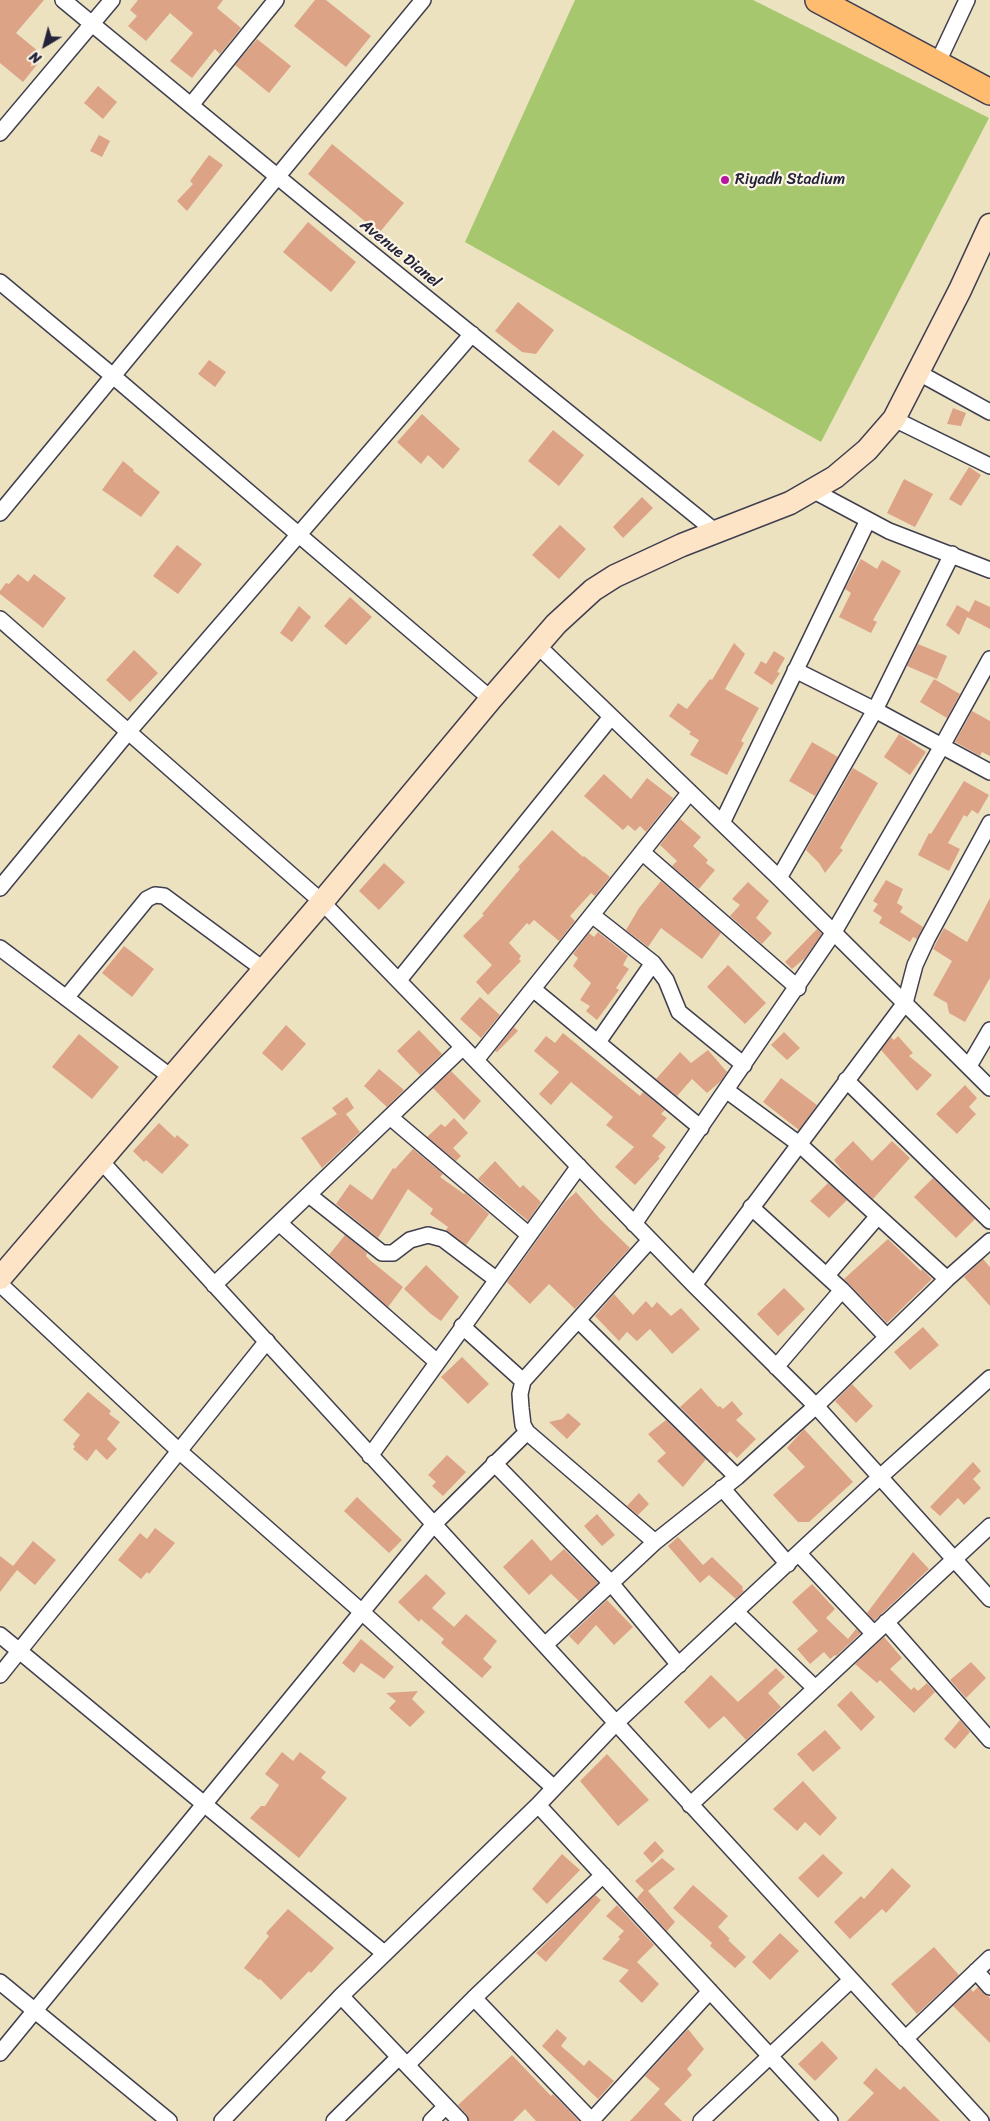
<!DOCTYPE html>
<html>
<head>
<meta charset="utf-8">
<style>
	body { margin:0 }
	#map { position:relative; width:990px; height:2121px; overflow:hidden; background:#ece2c0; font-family:Sriracha,sans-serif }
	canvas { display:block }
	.north { position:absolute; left:20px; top:20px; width:50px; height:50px; -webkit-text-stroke:4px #fcf5e5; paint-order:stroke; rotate:217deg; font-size:14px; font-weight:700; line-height:20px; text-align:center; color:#22223b }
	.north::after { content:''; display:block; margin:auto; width:18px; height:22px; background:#22223b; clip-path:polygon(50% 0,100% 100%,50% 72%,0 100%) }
</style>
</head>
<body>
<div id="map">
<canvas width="990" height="2121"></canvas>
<div class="north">N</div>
</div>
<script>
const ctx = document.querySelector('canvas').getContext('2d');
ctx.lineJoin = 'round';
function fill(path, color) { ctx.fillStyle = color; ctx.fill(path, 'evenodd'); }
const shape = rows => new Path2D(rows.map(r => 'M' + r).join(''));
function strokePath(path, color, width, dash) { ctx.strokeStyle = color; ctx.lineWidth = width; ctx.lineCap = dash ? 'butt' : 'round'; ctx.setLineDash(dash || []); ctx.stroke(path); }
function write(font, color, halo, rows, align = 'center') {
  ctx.font = font + ' Sriracha,sans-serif'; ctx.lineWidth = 4.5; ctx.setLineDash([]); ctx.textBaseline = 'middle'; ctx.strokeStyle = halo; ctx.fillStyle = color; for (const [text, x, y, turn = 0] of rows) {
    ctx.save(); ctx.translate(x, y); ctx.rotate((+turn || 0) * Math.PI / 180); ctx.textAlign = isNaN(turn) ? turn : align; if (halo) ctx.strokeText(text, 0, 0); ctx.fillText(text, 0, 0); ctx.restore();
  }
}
const green = shape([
	[575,0,753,0,989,118,821,442,465,242]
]);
const building = shape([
	[0,0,44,0,16,33,44,56,23,82,0,63],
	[138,0,223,0,217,8,241,28,220,54,215,49,192,78,170,61,193,33,170,13,146,41,128,26,137,16,130,10],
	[315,0,326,0,371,36,346,67,294,26],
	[257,39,291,66,269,93,235,65],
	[98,86,117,102,103,119,84,103],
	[99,135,110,141,102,157,90,151],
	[332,144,404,203,379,233,308,174],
	[209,155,223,165,187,211,177,201,193,184,190,181],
	[308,222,356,262,331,292,283,252],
	[518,302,554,330,536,354,522,352,495,331],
	[209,360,226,372,215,387,198,374],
	[953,408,966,413,961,426,947,424],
	[422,414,460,449,443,469,428,455,421,464,397,442],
	[553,430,584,455,559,486,528,461],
	[123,461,134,470,133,471,160,492,141,517,102,490],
	[969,467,981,475,961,506,949,499],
	[904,479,933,494,915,527,887,513],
	[642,497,653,508,623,538,613,527],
	[560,525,586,549,559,579,532,555],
	[177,545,202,564,178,594,153,576],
	[861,559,877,569,882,560,901,571,873,620,877,622,871,633,839,617,851,593,845,589],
	[18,574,28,582,34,574,66,598,43,628,0,594,0,591,6,583,9,584],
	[350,597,372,617,346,645,324,626],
	[975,600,990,607,990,629,967,617,959,635,946,625,957,605,969,612],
	[299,606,311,617,292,642,280,633],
	[734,643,745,654,725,689,759,708,741,741,744,743,727,775,690,755,699,740,689,734,691,732,669,716,678,703,687,709,710,679,712,680],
	[918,644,947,656,937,679,907,666],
	[134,650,158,673,130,702,106,680],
	[774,651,785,658,777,672,780,673,772,685,754,673,761,661,766,664],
	[934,679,960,694,947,718,920,702],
	[972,711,990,721,990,756,982,752,980,756,955,742],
	[899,734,926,752,910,775,884,757],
	[812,742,838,757,815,796,789,781],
	[853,768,878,783,840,848,843,850,825,873,819,863,806,850],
	[604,774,631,799,647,778,673,798,646,832,640,826,635,831,628,825,623,830,584,796],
	[964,781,989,795,978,814,972,810,967,817,964,815,948,843,960,849,949,871,918,855,929,833,931,834],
	[680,819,701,837,693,846,708,860,706,863,715,870,699,889,672,866,677,861,660,845],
	[552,830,583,857,584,856,610,877,595,896,591,893,570,916,575,921,559,941,534,920,529,925,527,923,509,943,521,956,519,959,521,961,488,995,476,982,492,965,463,936,484,915,482,914,520,869,518,867],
	[384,863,405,882,379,910,359,891],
	[886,880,903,889,897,903,903,907,900,912,923,927,917,939,913,937,910,942,879,923,882,917,873,911,878,904,873,901],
	[661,881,721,933,702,959,661,928,648,947,626,930,639,908],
	[748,882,769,901,756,918,772,933,762,944,730,916,740,905,732,899],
	[990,898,990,978,965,1022,949,1013,947,1003,933,995,952,961,933,949,944,928,967,942],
	[817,929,822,934,805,958,792,969,785,962],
	[598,932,628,956,623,965,629,969,616,988,619,990,597,1020,586,1011,590,1006,580,1000,591,983,573,966,578,958,573,954,589,933,594,937],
	[124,946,154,969,132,997,102,973],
	[728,965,766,1003,745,1024,707,987],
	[480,997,500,1015,481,1038,460,1019],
	[286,1025,306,1044,282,1071,262,1053],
	[514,1027,518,1031,497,1052,495,1051],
	[419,1030,442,1054,420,1075,397,1051],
	[784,1032,800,1048,787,1060,771,1045],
	[563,1033,640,1096,643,1092,665,1110,661,1114,667,1118,652,1136,666,1147,658,1157,660,1158,635,1185,615,1167,634,1147,606,1125,613,1117,571,1082,551,1105,539,1094,559,1072,534,1051,546,1036,555,1043],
	[79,1034,119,1067,92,1099,52,1067],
	[898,1036,913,1053,909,1056,932,1075,917,1091,881,1050,891,1037,894,1040],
	[708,1050,727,1072,721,1081,707,1093,692,1079,677,1096,656,1079,680,1052,691,1063],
	[379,1069,404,1090,387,1107,364,1086],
	[451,1071,481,1101,464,1120,433,1088],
	[781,1078,817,1105,799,1130,763,1102],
	[965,1085,977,1098,969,1107,976,1114,957,1134,936,1114],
	[347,1097,354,1108,346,1114,360,1132,322,1168,301,1138,337,1114,332,1108],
	[454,1118,468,1133,453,1148,461,1156,456,1161,427,1137,441,1124,445,1127],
	[159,1123,175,1138,177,1135,189,1145,162,1174,146,1160,144,1162,133,1151],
	[853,1141,872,1161,892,1141,910,1158,873,1199,842,1170,834,1160],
	[413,1149,443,1174,440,1177,464,1194,465,1193,489,1214,466,1245,446,1230,448,1227,430,1214,433,1209,408,1189,378,1238,336,1204,350,1184,372,1200,393,1168,395,1169],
	[495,1161,520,1188,523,1185,541,1202,528,1221,478,1179],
	[933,1178,975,1219,956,1238,914,1197],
	[828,1183,847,1200,829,1218,810,1201],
	[576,1192,601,1220,630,1248,575,1309,549,1284,530,1304,507,1282,565,1202],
	[345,1235,367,1253,366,1256,371,1261,403,1287,388,1307,329,1255],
	[888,1239,921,1271,922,1269,932,1279,887,1323,844,1279],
	[983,1259,990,1267,990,1306,964,1277],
	[426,1265,459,1297,441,1321,431,1314,404,1289],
	[784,1288,805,1309,778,1336,757,1314],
	[614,1294,633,1315,646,1301,652,1308,657,1302,671,1316,681,1308,700,1329,672,1354,650,1329,637,1341,627,1332,619,1341,595,1316],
	[923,1327,939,1345,910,1370,894,1352],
	[462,1357,489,1384,468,1404,441,1377],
	[852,1384,873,1406,856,1423,835,1401],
	[701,1388,718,1407,720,1406,723,1409,732,1401,743,1414,736,1420,756,1439,737,1458,730,1451,727,1454,680,1407],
	[88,1392,111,1411,109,1414,120,1422,107,1439,117,1449,107,1460,96,1449,87,1461,73,1449,75,1447,73,1444,80,1435,63,1420],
	[568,1413,581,1424,567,1439,549,1422,562,1419],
	[666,1420,706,1459,683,1487,657,1461,666,1453,648,1434],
	[804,1429,853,1482,809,1522,798,1522,773,1495,805,1467,787,1448],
	[447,1455,466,1472,443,1496,432,1486,436,1482,428,1475],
	[973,1462,981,1471,973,1479,981,1488,964,1505,958,1498,940,1516,930,1507],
	[639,1493,649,1504,638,1515,627,1506],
	[357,1497,402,1540,389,1553,344,1511],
	[597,1514,615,1535,602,1546,584,1526],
	[155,1528,175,1543,149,1574,147,1572,141,1579,118,1560,140,1533,147,1539],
	[678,1537,703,1565,712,1557,743,1587,742,1589,744,1591,736,1599,709,1575,700,1583,668,1546],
	[532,1539,551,1561,564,1549,598,1583,579,1601,551,1574,529,1595,503,1567],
	[33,1541,56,1560,35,1585,17,1570,0,1592,0,1556,13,1566],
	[913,1552,929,1569,874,1621,867,1613],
	[426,1574,446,1593,432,1608,454,1627,466,1614,497,1641,483,1659,492,1667,482,1678,441,1643,444,1639,421,1619,419,1622,398,1602],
	[812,1584,835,1609,826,1618,848,1639,856,1629,861,1633,836,1656,835,1655,830,1659,824,1652,810,1664,797,1649,818,1631,792,1602],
	[607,1600,633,1627,614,1645,596,1625,578,1645,569,1636],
	[884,1637,902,1658,890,1669,911,1690,914,1687,918,1691,927,1683,935,1692,914,1713,880,1680,877,1683,855,1664],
	[361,1639,394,1667,384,1679,361,1663,354,1673,342,1663],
	[971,1662,986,1678,966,1698,950,1680],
	[776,1668,785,1677,768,1693,781,1707,746,1740,724,1716,709,1729,684,1702,711,1675,738,1702],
	[418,1691,412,1699,425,1712,410,1727,389,1708,396,1701,386,1693],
	[851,1691,875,1717,861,1731,837,1705],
	[960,1720,970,1732,955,1749,944,1739],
	[825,1730,841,1748,813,1772,797,1754],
	[282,1752,293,1761,300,1752,326,1772,321,1778,347,1798,299,1858,250,1818,261,1806,265,1806,279,1785,265,1774],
	[607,1754,649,1800,618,1826,580,1781],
	[803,1781,837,1818,820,1836,805,1822,797,1831,773,1809],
	[655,1841,664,1851,652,1863,643,1853],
	[562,1854,580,1870,547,1904,532,1889],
	[823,1854,843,1873,818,1898,798,1878],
	[662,1858,675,1869,648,1891,675,1922,667,1931,637,1898,644,1890,635,1881],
	[892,1868,911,1886,886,1913,882,1909,850,1939,834,1922,861,1896,864,1899],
	[693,1885,728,1916,718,1927,730,1939,728,1940,746,1957,735,1968,710,1946,712,1943,673,1908],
	[595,1895,601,1900,546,1962,536,1953],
	[617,1905,654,1945,637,1962,659,1984,642,2003,619,1981,629,1970,602,1959,620,1939,618,1937,624,1931,606,1916],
	[288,1909,334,1948,311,1973,309,1971,281,2000,260,1979,259,1980,244,1968,269,1936,266,1933],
	[780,1933,799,1951,770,1980,752,1962],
	[934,1947,959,1975,917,2014,891,1984],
	[978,1987,990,1998,990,2043,953,2006,971,1989,973,1992],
	[557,2029,567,2038,561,2046,584,2066,589,2060,614,2081,598,2099,542,2046],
	[688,2029,704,2049,687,2069,692,2075,664,2104,682,2121,630,2121,660,2089,645,2076],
	[822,2041,838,2058,815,2081,798,2064],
	[512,2055,551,2096,553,2094,579,2121,536,2121,525,2109,513,2121,469,2121,467,2115,458,2105],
	[876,2068,900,2090,904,2086,940,2121,847,2121,874,2093,863,2083]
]);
const street = shape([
	[63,0,318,210,716,532],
	[937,64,967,0],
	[191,105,276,0],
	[0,133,112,0],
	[0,282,113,376,491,699],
	[919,373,990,412],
	[894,419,990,466],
	[814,491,889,531,990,570],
	[0,513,423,0],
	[0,619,322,902,694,1285,816,1406,990,1599],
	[537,645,779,878,990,1088],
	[795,670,875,710,990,772],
	[722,823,868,520],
	[642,852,798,988],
	[779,878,875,710,952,554],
	[0,888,129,731,472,334],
	[592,915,653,963,666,980,679,1012,744,1065],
	[0,948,171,1077],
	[399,980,611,717],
	[533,989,701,1128],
	[66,998,147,899,155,895,164,896,263,969],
	[598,1042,653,963],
	[476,1060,690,792],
	[969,1066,990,1030],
	[846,1080,990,1221],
	[726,1090,799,1144,947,1279],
	[390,1117,529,1235],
	[101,1161,981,2121],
	[309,1195,382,1253,393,1253,410,1240,428,1235,443,1239,497,1280],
	[751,1207,842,1290,887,1337],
	[279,1223,437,1362],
	[634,1224,834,932,942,746,990,659],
	[827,1275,878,1216],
	[0,1284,179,1451,362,1612,554,1788],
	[214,1285,463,1047],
	[694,1285,905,1003,915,965,927,939,990,823],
	[578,1320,650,1240],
	[462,1326,523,1381,520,1394,521,1408,523,1425,527,1432,655,1542],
	[776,1367,842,1290],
	[523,1381,578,1320,737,1477],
	[370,1456,579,1166],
	[494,1463,610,1582,679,1665],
	[722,1488,788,1564],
	[799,1554,874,1634],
	[736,1612,815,1688],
	[886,1622,990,1740],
	[0,1635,384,1953],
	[545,1645,655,1542,737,1477,816,1406,947,1279,990,1241],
	[0,1675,267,1341],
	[538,1805,830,2121],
	[690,1805,990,1526],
	[976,1971,990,1987],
	[0,1982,169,2121],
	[341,1996,460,2121],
	[905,2039,990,1958],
	[0,2053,434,1524,527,1432],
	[407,2065,474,1998],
	[592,2120,710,1991],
	[222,2121,341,1996,538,1805,616,1723,880,1477,990,1378],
	[334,2121,399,2057],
	[431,2121,446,2106],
	[592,2121,474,1998,603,1875],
	[701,2121,851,1980]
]);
const secondary = shape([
	[0,1278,322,902,491,699,556,624,593,590,615,576,682,545,790,503,835,477,867,450,894,419,960,290,990,225]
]);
const primary = shape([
	[818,0,990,92]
]);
const markers = [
	[725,180,5,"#b5179e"]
];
const poiNames = [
	["Riyadh Stadium",735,180]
];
const streetNames = [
	["Avenue Dianel",400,254,39]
];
fill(green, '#a7c76f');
fill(building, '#dda387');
strokePath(street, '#403f4f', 18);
strokePath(secondary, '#403f4f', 25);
strokePath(primary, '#403f4f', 28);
strokePath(street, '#fff', 15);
strokePath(secondary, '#fee4c6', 22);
strokePath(primary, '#fdbc70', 25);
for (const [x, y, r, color] of markers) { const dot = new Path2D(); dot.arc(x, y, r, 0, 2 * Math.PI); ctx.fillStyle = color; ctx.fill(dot); strokePath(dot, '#fcf5e5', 2); }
write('16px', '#22223b', '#fcf5e5', poiNames, 'left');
write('16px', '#22223b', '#fcf5e5', streetNames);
</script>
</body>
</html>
